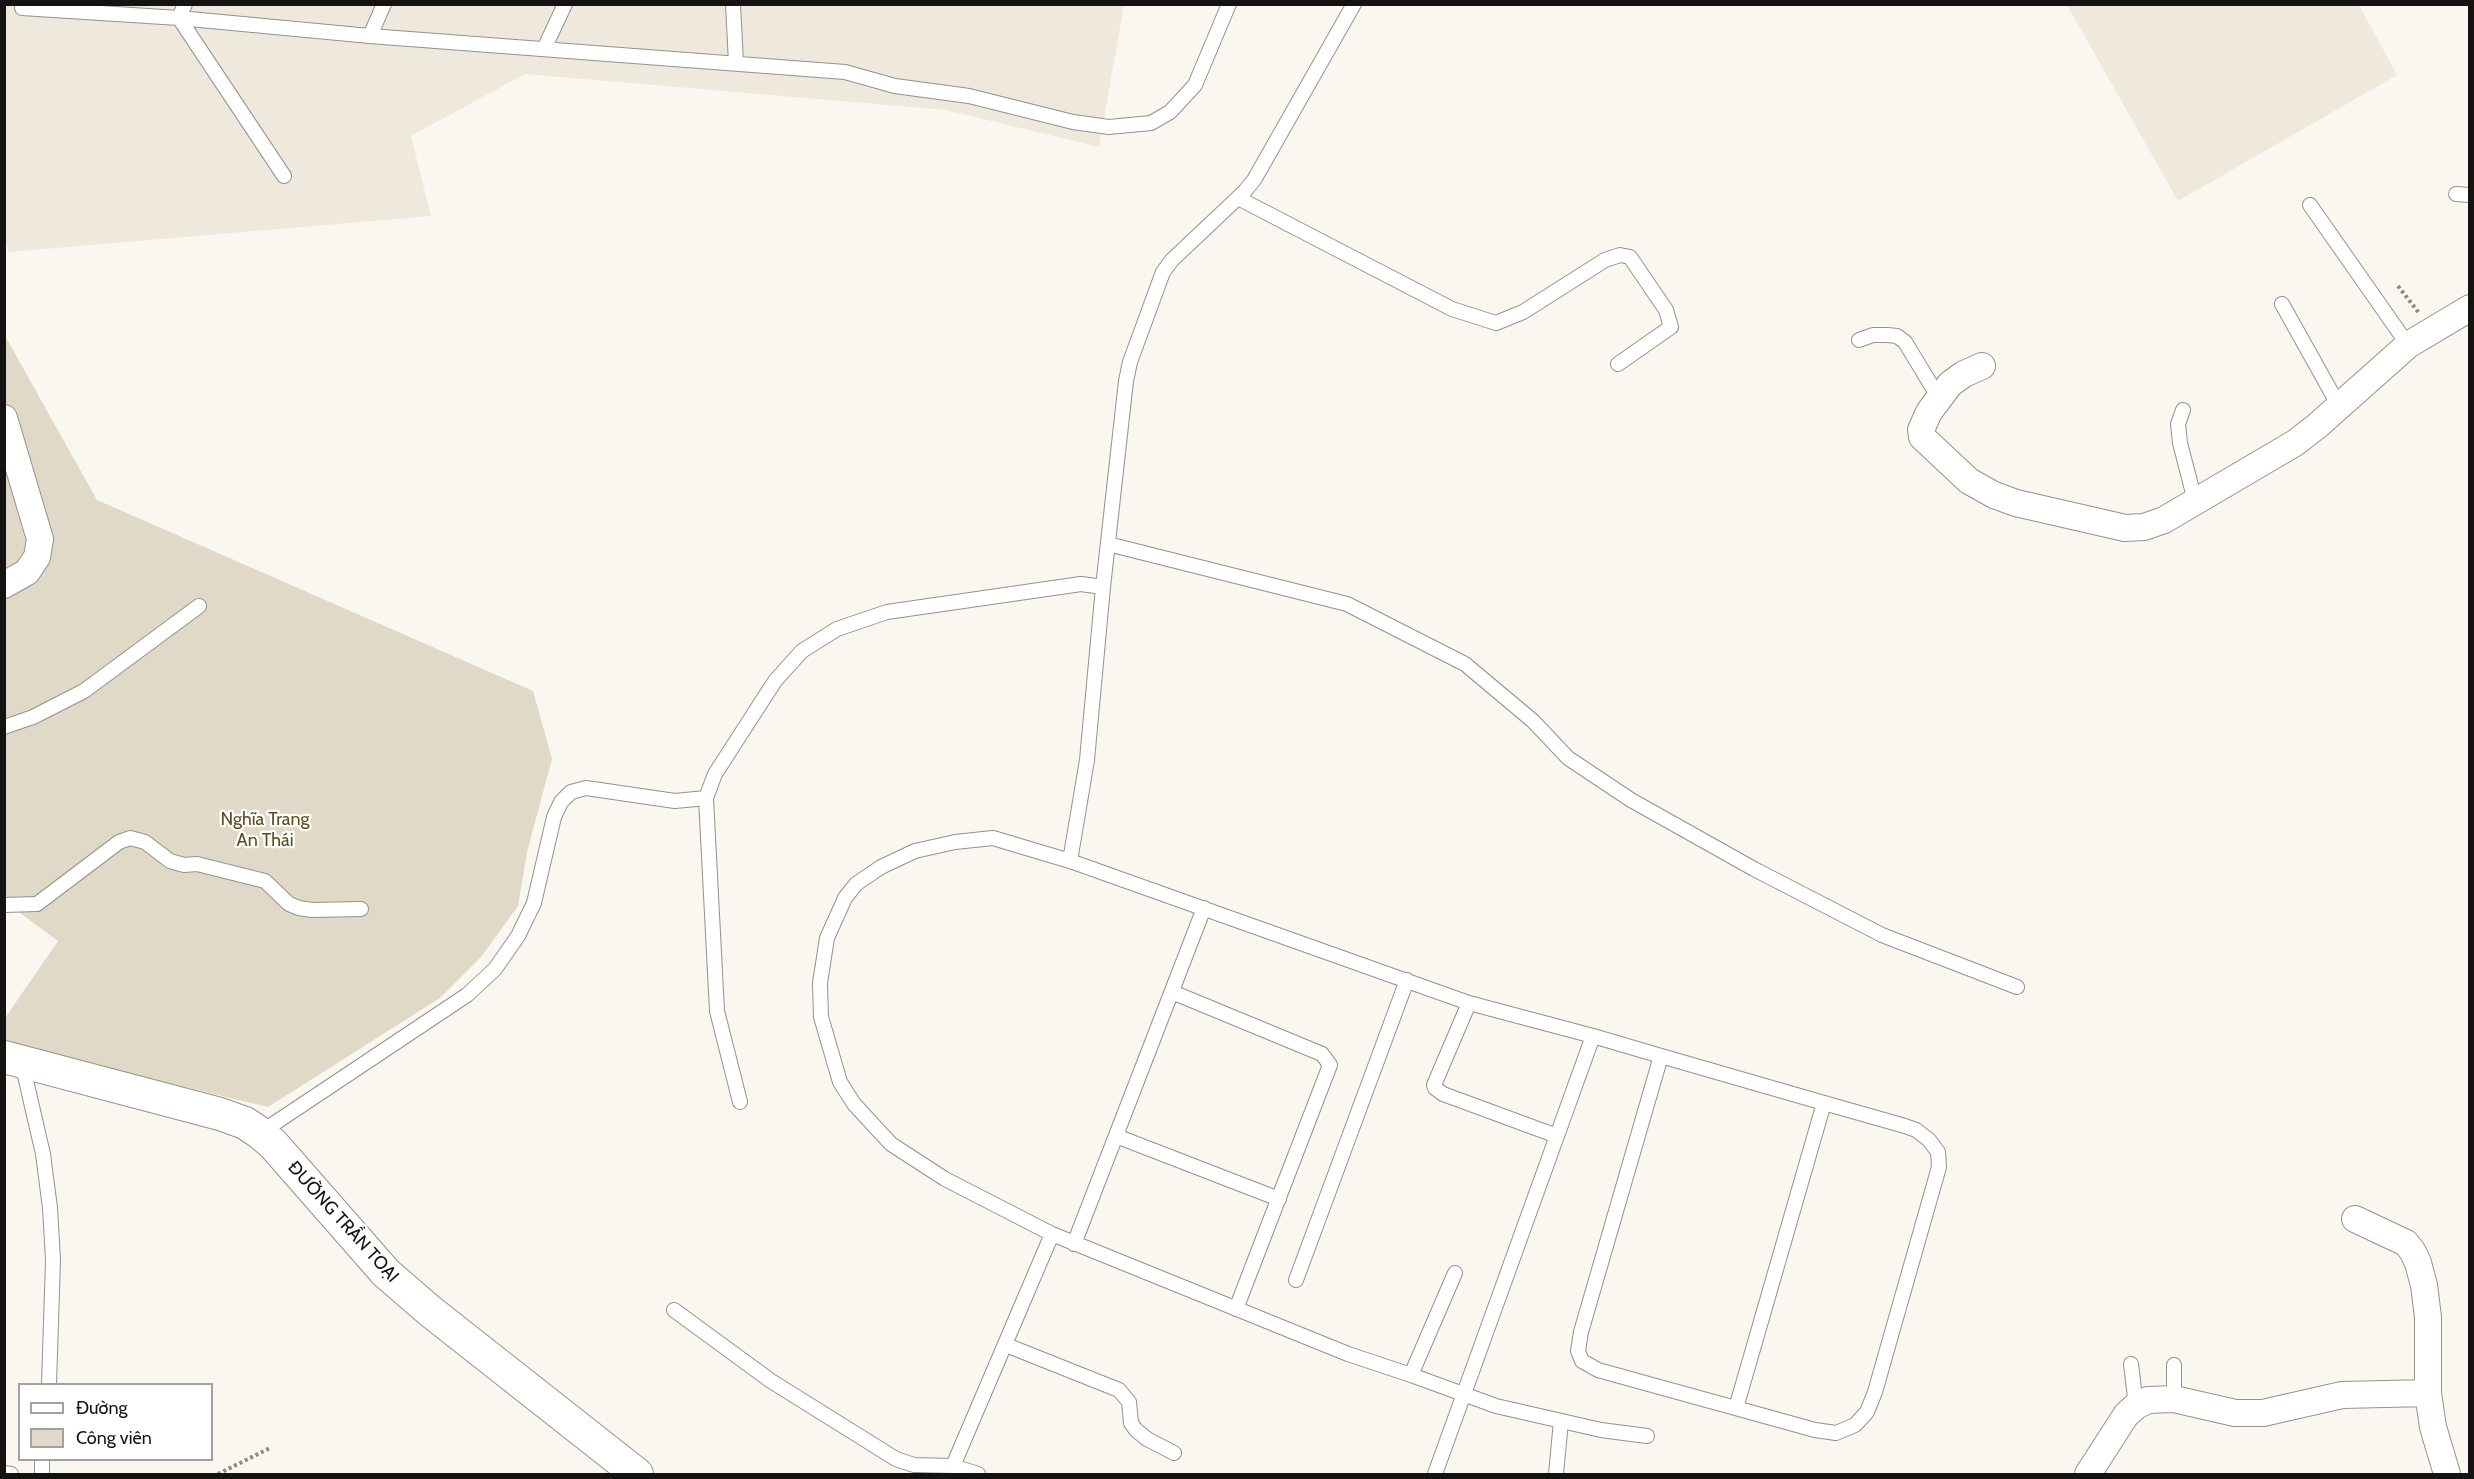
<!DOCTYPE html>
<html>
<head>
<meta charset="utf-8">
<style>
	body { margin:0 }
	#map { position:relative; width:2474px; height:1479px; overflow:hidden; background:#f9f7f0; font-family:Cabin,sans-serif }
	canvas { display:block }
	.frame { position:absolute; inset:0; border:6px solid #141311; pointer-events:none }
	.legend { position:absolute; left:18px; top:1383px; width:195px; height:78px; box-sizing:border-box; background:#fff; border:2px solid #a1a1a0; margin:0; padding:8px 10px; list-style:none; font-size:18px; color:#141311 }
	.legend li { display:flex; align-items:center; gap:12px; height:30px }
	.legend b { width:30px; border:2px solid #a1a1a0 }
</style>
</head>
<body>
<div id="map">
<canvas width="2474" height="1479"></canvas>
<div class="frame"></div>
<ul class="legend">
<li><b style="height:8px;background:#fff"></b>Đường</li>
<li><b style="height:16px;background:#e0d9c8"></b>Công viên</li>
</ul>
</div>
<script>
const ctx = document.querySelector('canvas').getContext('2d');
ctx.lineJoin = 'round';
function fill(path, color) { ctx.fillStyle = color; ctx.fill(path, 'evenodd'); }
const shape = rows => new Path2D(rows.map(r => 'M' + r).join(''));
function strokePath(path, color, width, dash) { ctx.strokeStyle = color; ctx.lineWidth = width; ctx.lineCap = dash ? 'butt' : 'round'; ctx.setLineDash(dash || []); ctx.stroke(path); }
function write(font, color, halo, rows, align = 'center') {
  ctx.font = font + ' Cabin,sans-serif'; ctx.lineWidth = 4.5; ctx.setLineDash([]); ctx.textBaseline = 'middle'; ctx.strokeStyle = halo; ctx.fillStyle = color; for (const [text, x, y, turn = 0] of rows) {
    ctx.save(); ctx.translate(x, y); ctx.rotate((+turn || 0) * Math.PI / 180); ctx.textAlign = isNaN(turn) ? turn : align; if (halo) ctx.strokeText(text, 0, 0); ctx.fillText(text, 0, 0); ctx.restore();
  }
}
const built = shape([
	[5,5,1124,5,1099,147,946,110,525,74,411,136,431,216,9,252,5,240],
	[2067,5,2359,5,2397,75,2178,201]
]);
const green = shape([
	[4,334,97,500,533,691,552,759,527,852,518,906,481,957,440,998,268,1107,5,1044,5,1018,58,941,5,902]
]);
const path = shape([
	[2398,286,2419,313],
	[218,1474,270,1448]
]);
const service = shape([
	[185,4,179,18,284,176],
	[733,4,736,63],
	[1354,4,1254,180,1244,192,1172,260,1163,272,1130,362,1126,381,1103,587,1087,760,1070,861,1469,1003,1593,1036,1661,1056,1824,1103,1905,1126,1916,1130,1929,1140,1938,1152,1939,1167,1875,1392,1867,1412,1855,1425,1836,1433,1815,1430,1598,1370,1582,1361,1578,1351,1581,1332,1661,1056],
	[22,8,179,18,370,36,845,72,895,86,969,96,1073,122,1109,127,1151,123,1170,112,1195,85,1229,4],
	[370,36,384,4],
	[544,49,565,4],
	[2456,194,2470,195],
	[1238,198,1452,309,1496,323,1523,312,1605,260,1620,255,1630,257,1666,310,1671,327,1618,364],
	[2310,205,2408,345],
	[2282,304,2339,406],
	[1859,340,1873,335,1887,335,1897,336,1905,342,1939,398],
	[2183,410,2178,424,2180,443,2195,501],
	[1108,544,1347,604,1465,664,1533,721,1568,758,1631,800,1754,869,1882,935,2017,987],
	[4,727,33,717,84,691,199,606],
	[706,798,717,1011,740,1102],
	[1070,861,993,838,955,842,915,851,881,867,856,884,845,898,827,938,820,983,821,1017,840,1082,854,1104,891,1144,945,1179,1052,1234,1348,1354,1411,1375,1496,1406,1601,1430,1647,1436],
	[4,905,37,904,119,842,130,838,145,842,170,861,184,865,197,864,265,881,289,904,299,908,312,910,361,909],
	[1172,992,1322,1054,1330,1065,1236,1309],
	[1469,1003,1434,1085,1435,1088,1443,1094,1557,1136],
	[22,1063,43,1154,50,1208,53,1260,49,1384],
	[260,1133,467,995,495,969,518,936,534,903,554,817,561,802,571,792,586,788,675,801,706,798,715,774,775,681,802,651,837,629,887,612,1081,584,1103,587],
	[1116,1136,1279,1199],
	[1074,1244,1204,908],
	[1296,1280,1407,980],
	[674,1310,771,1381,896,1459,914,1465,953,1466,1052,1234],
	[1006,1345,1119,1390,1129,1402,1131,1423,1136,1430,1147,1439,1174,1453],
	[2131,1364,2136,1406],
	[1411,1375,1455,1273],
	[2174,1399,2174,1365],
	[1736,1408,1824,1103],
	[953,1466,978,1474],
	[4,1473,11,1474],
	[42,1474,42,1460],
	[1435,1474,1593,1036],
	[1556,1474,1561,1421]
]);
const minor = shape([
	[1982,366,1964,374,1950,384,1929,412,1921,430,1922,437,1969,481,1994,495,2016,503,2125,528,2144,527,2164,520,2295,443,2317,426,2408,345,2470,308],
	[4,418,40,539,37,557,27,572,4,585],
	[2355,1219,2406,1243,2413,1252,2418,1263,2424,1285,2428,1317,2428,1393,2433,1427,2447,1474],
	[2088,1474,2126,1415,2136,1406,2148,1400,2174,1399,2235,1413,2263,1413,2342,1395,2428,1393]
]);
const tertiary = shape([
	[4,1057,220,1114,245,1123,260,1133,273,1144,386,1273,430,1311,637,1474]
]);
const parkNames = [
	["Nghĩa Trang",265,820],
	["An Thái",265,841]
];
const streetNames = [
	["ĐƯỜNG TRẦN TOẠI",343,1222,48]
];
fill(built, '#eee9dc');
fill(green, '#e0d9c8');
strokePath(service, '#94928c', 16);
strokePath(minor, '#94928c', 28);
strokePath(tertiary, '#94928c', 34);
strokePath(path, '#8a8884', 4, [3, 3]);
strokePath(service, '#fff', 14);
strokePath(minor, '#fff', 26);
strokePath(tertiary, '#fff', 32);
write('18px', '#5d4b1a', '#fff', parkNames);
write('18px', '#141311', '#fff', streetNames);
</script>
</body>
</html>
